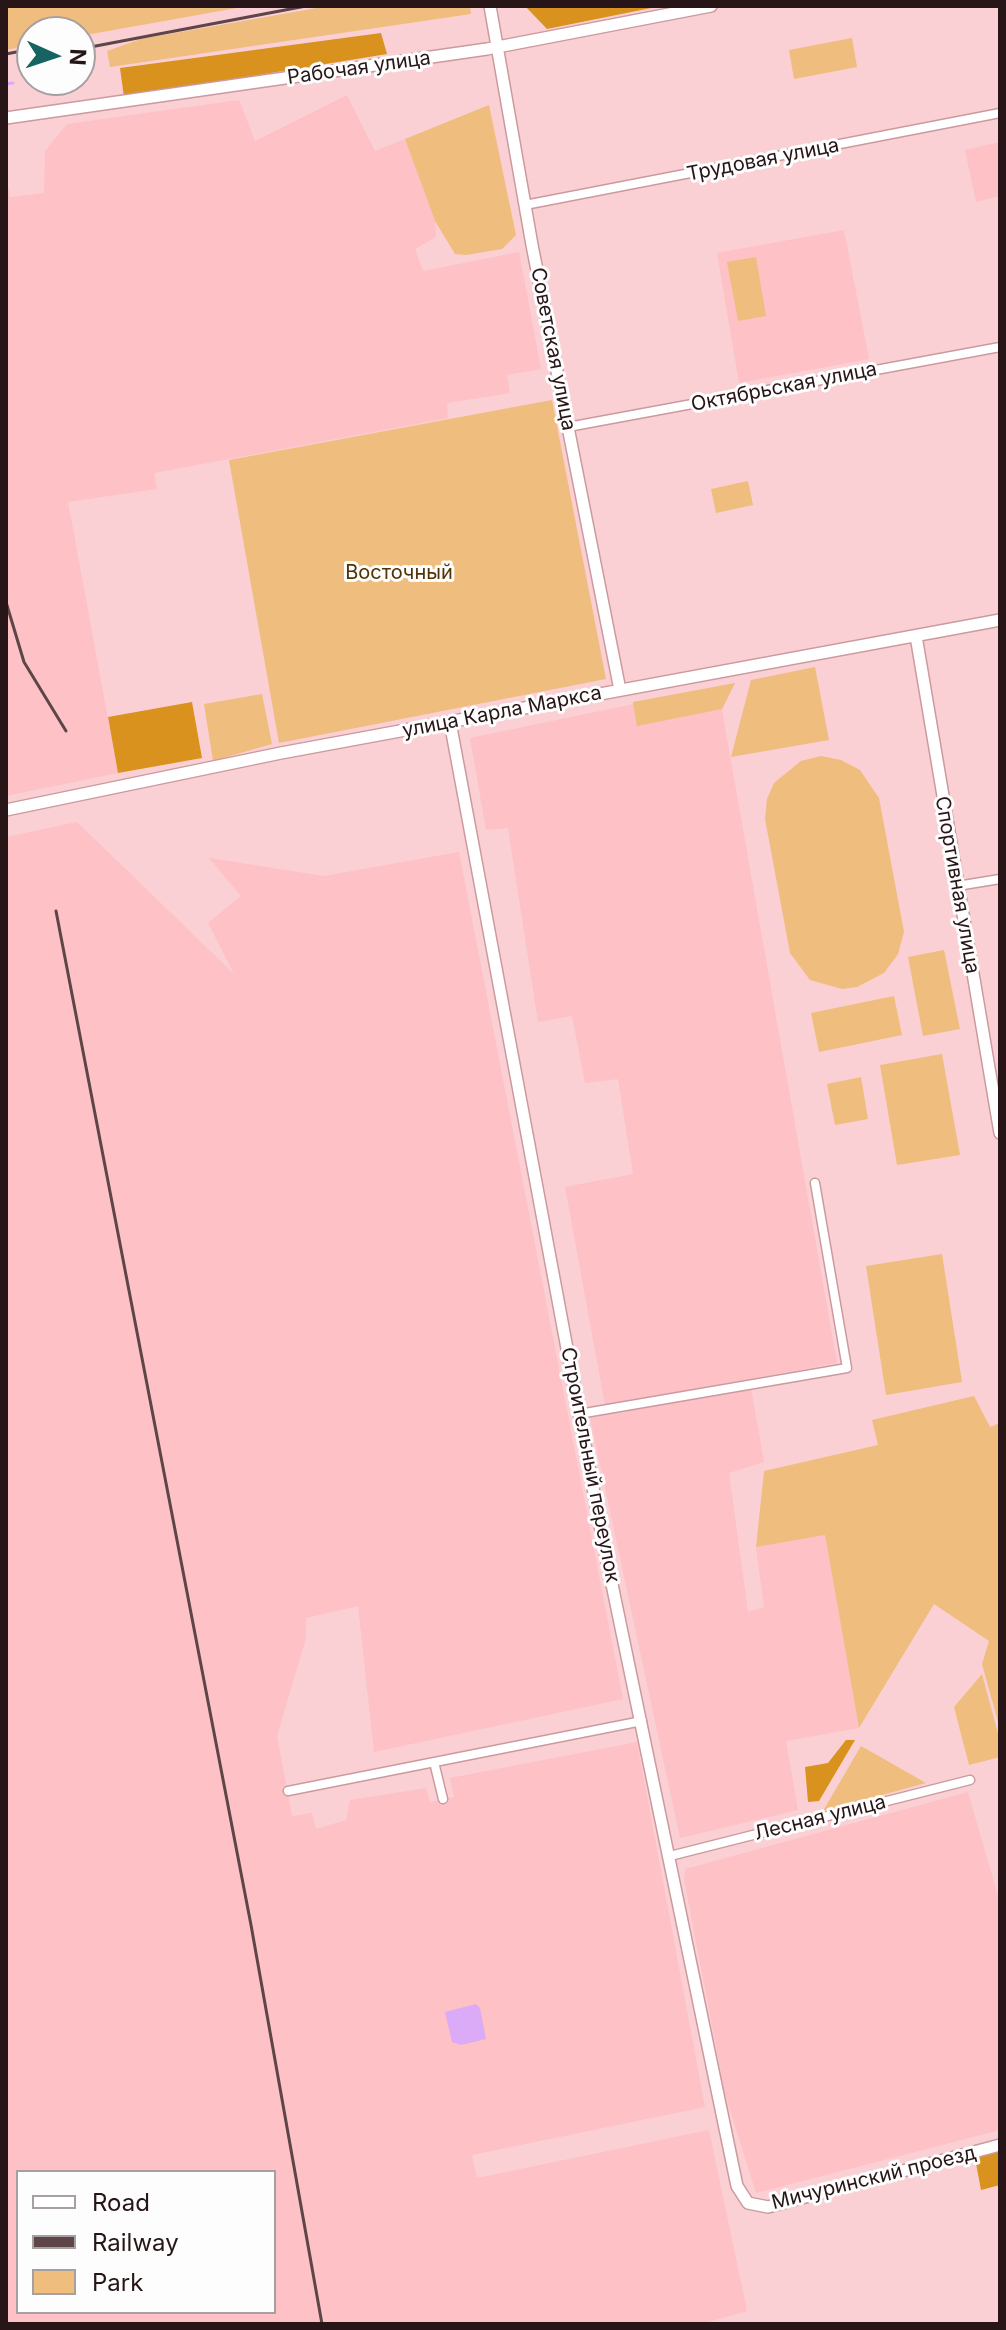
<!DOCTYPE html>
<html>
<head>
<meta charset="utf-8">
<style>
	body { margin:0 }
	#map { position:relative; width:1006px; height:2330px; overflow:hidden; background:#fad0d4; font-family:Inter,sans-serif }
	canvas { display:block }
	.frame { position:absolute; inset:0; border:8px solid #271517; pointer-events:none }
	.legend { position:absolute; left:16px; top:2170px; width:260px; height:144px; box-sizing:border-box; background:#fdfdfd; border:2px solid #a7a0a1; margin:0; padding:10px 14px; list-style:none; font-size:24px; color:#271517 }
	.legend li { display:flex; align-items:center; gap:16px; height:40px }
	.legend b { width:40px; border:2px solid #a7a0a1 }
	.north { position:absolute; left:16px; top:16px; width:80px; height:80px; box-sizing:border-box; background:#fdfdfd; border:2px solid #a7a0a1; border-radius:50%; rotate:93deg; font-size:22px; font-weight:700; line-height:32px; text-align:center; color:#271517 }
	.north::after { content:''; display:block; margin:auto; width:28px; height:36px; background:#156462; clip-path:polygon(50% 0,100% 100%,50% 72%,0 100%) }
</style>
</head>
<body>
<div id="map">
<canvas width="1006" height="2330"></canvas>
<div class="frame"></div>
<ul class="legend">
<li><b style="height:10px;background:#fff"></b>Road</li>
<li><b style="height:10px;background:#5d4548"></b>Railway</li>
<li><b style="height:22px;background:#efbd7d"></b>Park</li>
</ul>
<div class="north">N</div>
</div>
<script>
const ctx = document.querySelector('canvas').getContext('2d');
ctx.lineJoin = 'round';
function fill(path, color) { ctx.fillStyle = color; ctx.fill(path, 'evenodd'); }
const shape = rows => new Path2D(rows.map(r => 'M' + r).join(''));
function strokePath(path, color, width, dash) { ctx.strokeStyle = color; ctx.lineWidth = width; ctx.lineCap = dash ? 'butt' : 'round'; ctx.setLineDash(dash || []); ctx.stroke(path); }
function write(font, color, halo, rows, align = 'center') {
  ctx.font = font + ' Inter,sans-serif'; ctx.lineWidth = 6; ctx.setLineDash([]); ctx.textBaseline = 'middle'; ctx.strokeStyle = halo; ctx.fillStyle = color; for (const [text, x, y, turn = 0] of rows) {
    ctx.save(); ctx.translate(x, y); ctx.rotate((+turn || 0) * Math.PI / 180); ctx.textAlign = isNaN(turn) ? turn : align; if (halo) ctx.strokeText(text, 0, 0); ctx.fillText(text, 0, 0); ctx.restore();
  }
}
const built = shape([
	[347,95,375,151,405,139,435,221,436,237,415,249,423,271,519,252,541,369,507,375,510,393,447,403,448,418,154,473,157,489,68,502,118,773,6,796,6,173,10,197,44,193,45,151,67,124,239,100,255,141],
	[1000,142,1000,196,976,202,965,150],
	[844,230,869,359,739,383,717,253],
	[735,683,722,710,837,1363,605,1405,565,1187,633,1174,618,1079,585,1083,572,1016,538,1022,508,828,486,830,470,738],
	[77,822,234,974,208,923,241,896,209,858,324,876,459,852,623,1699,374,1752,358,1606,306,1618,306,1638,277,1736,292,1816,312,1813,316,1829,346,1820,350,1800,426,1788,430,1802,454,1797,450,1778,637,1742,705,2107,472,2155,477,2178,709,2130,747,2311,701,2324,6,2324,6,837],
	[18,2172,274,2172,274,2312,18,2312],
	[751,1388,764,1462,729,1473,748,1612,764,1607,756,1547,825,1535,859,1728,786,1741,798,1810,680,1838,590,1418],
	[968,1792,1000,1903,1000,2130,756,2193,725,2094,684,1879,685,1869]
]);
const green = shape([
	[14,6,248,6,80,36,80,32,32,32,32,45,6,50,6,8],
	[328,6,470,6,471,14,110,67,107,51,141,39],
	[852,38,857,67,794,79,789,50],
	[489,105,516,235,502,249,466,255,455,254,435,221,405,139],
	[756,257,766,316,738,321,727,262],
	[552,400,606,679,279,743,229,460],
	[748,481,753,505,716,513,711,489],
	[815,667,829,740,731,757,751,680],
	[735,683,722,709,637,726,633,702],
	[262,694,272,744,213,761,204,704],
	[821,756,841,760,860,770,879,798,904,932,898,954,884,973,857,987,842,989,810,980,790,953,765,819,767,799,774,783,801,761],
	[944,950,960,1029,923,1036,908,957],
	[894,996,902,1035,819,1052,811,1013],
	[942,1054,960,1155,897,1165,880,1065],
	[861,1077,868,1119,835,1125,827,1084],
	[942,1254,962,1382,886,1395,866,1266],
	[974,1396,990,1427,1000,1423,1000,1729,982,1664,989,1641,934,1604,859,1728,825,1535,756,1547,764,1471,878,1445,872,1420],
	[982,1674,1000,1741,1000,1757,969,1765,954,1707],
	[861,1746,926,1783,823,1811]
]);
const forest = shape([
	[525,6,661,6,547,29],
	[381,33,387,54,124,97,120,68],
	[192,702,202,758,118,773,108,717],
	[846,1740,855,1740,819,1801,808,1802,805,1767,828,1763],
	[1000,2151,1000,2185,981,2190,975,2158]
]);
const water = shape([
	[476,2004,480,2008,486,2039,461,2045,452,2042,445,2012]
]);
const stream = shape([
	[6,84,13,83]
]);
const street = shape([
	[525,205,1000,113],
	[568,427,1000,347],
	[957,886,1000,879],
	[579,1414,847,1368,815,1183],
	[434,1762,443,1799],
	[288,1791,642,1721],
	[670,1856,970,1780]
]);
const secondary = shape([
	[490,6,532,245,620,690],
	[6,118,487,49,711,6],
	[916,636,1000,1133],
	[450,722,603,1541,737,2186,748,2203,768,2207,1000,2145],
	[6,810,281,753,1000,620]
]);
const rail = shape([
	[80,49,306,6],
	[6,54,32,49],
	[6,602,24,662,66,731],
	[56,911,251,1925,322,2324]
]);
const streetNames = [
	["Рабочая улица",359,68,-8],
	["Трудовая улица",763,160,-11],
	["Советская улица",553,349,79],
	["Октябрьская улица",784,387,-11],
	["улица Карла Маркса",502,712,-11],
	["Спортивная улица",957,885,80],
	["Строительный переулок",590,1465,79],
	["Лесная улица",820,1818,-14],
	["Мичуринский проезд",874,2178,-14]
];
const parkNames = [
	["Восточный",399,573]
];
fill(built, '#fdc1c6');
fill(green, '#efbd7d');
fill(forest, '#d8921d');
fill(water, '#dcabf7');
strokePath(stream, '#dcabf7', 3);
strokePath(street, '#cb9a9e', 11);
strokePath(secondary, '#cb9a9e', 14);
strokePath(street, '#fff', 8);
strokePath(secondary, '#fff', 11);
strokePath(rail, '#5d4548', 3);
write('20px', '#271517', '#fdfdfd', streetNames);
write('20px', '#503406', '#fdfdfd', parkNames);
</script>
</body>
</html>
